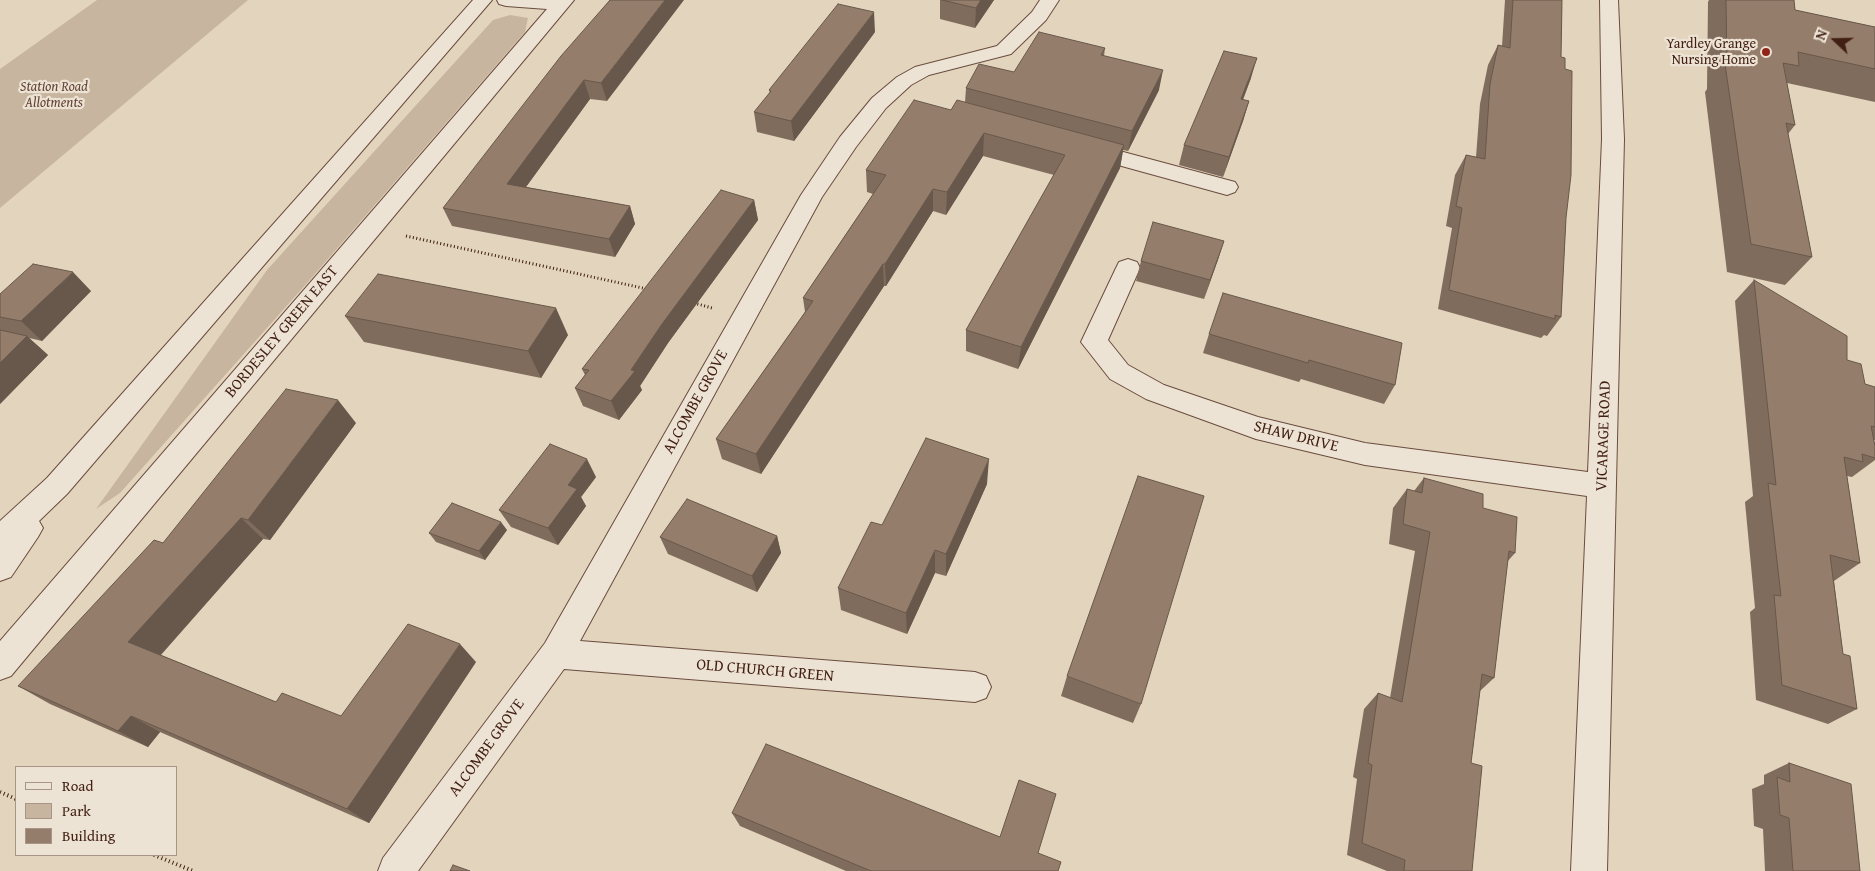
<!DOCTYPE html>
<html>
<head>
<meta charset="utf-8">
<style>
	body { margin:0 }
	#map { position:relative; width:1875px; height:871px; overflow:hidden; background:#e3d4bd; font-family:"Gentium Book Plus",serif }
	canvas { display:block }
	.legend { position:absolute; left:15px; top:766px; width:162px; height:90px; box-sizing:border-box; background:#ede3d4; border:1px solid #a89587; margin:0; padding:6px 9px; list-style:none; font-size:15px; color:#411f13 }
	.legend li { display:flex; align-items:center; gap:10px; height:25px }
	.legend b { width:25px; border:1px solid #a89587 }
	.north { position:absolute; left:1810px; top:15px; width:50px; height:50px; -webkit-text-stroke:4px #ede3d4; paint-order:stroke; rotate:291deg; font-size:14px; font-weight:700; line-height:20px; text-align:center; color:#411f13 }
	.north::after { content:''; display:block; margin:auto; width:18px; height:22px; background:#411f13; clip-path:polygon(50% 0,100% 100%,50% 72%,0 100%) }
</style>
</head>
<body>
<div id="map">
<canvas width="1875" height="871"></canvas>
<ul class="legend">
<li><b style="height:6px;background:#ede3d4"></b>Road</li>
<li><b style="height:14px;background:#c7b5a0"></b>Park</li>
<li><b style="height:14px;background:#957d6b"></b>Building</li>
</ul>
<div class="north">N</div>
</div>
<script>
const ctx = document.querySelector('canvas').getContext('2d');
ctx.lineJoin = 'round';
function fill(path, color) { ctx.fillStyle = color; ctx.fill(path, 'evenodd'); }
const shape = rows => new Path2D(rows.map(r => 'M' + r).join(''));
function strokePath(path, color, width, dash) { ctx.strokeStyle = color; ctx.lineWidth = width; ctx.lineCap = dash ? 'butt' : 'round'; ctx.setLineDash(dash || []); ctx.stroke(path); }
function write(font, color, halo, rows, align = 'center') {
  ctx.font = font + ' "Gentium Book Plus",serif'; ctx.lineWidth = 4.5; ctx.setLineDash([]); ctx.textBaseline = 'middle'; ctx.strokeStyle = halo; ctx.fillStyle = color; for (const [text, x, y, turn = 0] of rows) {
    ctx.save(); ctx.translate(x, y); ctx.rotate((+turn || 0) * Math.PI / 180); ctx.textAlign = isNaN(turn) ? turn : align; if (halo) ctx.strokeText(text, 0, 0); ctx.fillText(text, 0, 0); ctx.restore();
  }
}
const green = shape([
	[97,0,248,0,0,208,0,69],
	[510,15,528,18,525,32,308,282,120,493,96,509,267,270,493,20]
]);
const pathFar1 = shape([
	[406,236,647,289],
	[694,303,712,308]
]);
const path = shape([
	[0,792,16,799],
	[154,855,193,871]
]);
const minor = shape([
	[473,0,492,0,67,494,39,521,43,528,38,537,11,577,0,581,0,521,47,478,473,0],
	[497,0,574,0,11,676,0,680,0,641,547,9,506,6,499,4,497,0],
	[1040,0,1059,0,1046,20,1011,54,929,75,911,85,886,108,856,147,822,197,580,641,975,672,986,676,991,687,986,698,975,702,564,669,418,871,378,871,383,858,545,643,801,195,840,137,872,98,897,77,915,67,997,46,1032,12,1040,0],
	[1600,0,1618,0,1624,139,1607,871,1571,871,1587,496,1365,465,1256,439,1146,399,1110,379,1081,342,1116,268,1119,262,1128,259,1137,262,1140,268,1108,340,1128,365,1164,385,1258,417,1365,443,1588,472,1602,139,1600,0],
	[1086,142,1235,182,1238,187,1235,192,1227,195,1078,154,1075,149,1078,144,1086,142]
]);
const wall = shape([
	[610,0,607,101,590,99,526,187,630,206,635,224,615,257,452,226,443,208],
	[940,0,994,0,975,28,940,19],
	[1505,0,1562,0,1561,57,1565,69,1566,218,1561,317,1547,336,1544,335,1541,338,1438,309,1452,228,1446,226,1455,175,1466,155,1476,157,1480,104,1488,65,1498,45,1502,46],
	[1709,0,1794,0,1795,10,1875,27,1875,102,1787,83,1795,125,1788,134,1812,257,1785,285,1727,272,1705,92,1707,89,1708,2],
	[875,32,794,141,757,132,754,112,770,93,769,90],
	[1105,48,1104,56,1159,90,1128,151,1123,150,1120,168,1018,369,966,351,966,330,1054,175,983,156,946,215,933,211,886,286,884,286,761,474,722,459,716,439,805,312,803,298,873,194,867,192,866,170,951,110,965,102,966,88,1014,72],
	[1251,78,1243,100,1249,101,1243,121,1223,177,1179,165,1184,145],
	[754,200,758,220,668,343,640,386,642,390,619,420,583,406,575,388,585,375,582,369],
	[1224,241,1204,299,1136,281,1141,261],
	[1754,280,1847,360,1865,384,1875,387,1875,440,1874,440,1875,446,1875,460,1852,477,1847,476,1860,563,1834,581,1843,654,1857,709,1828,724,1756,700,1750,612,1755,608,1745,502,1753,496,1735,301],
	[91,291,42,341,29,338,48,355,0,404,0,294],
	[345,316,568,335,541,378,364,342],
	[1209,334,1402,343,1395,385,1384,404,1301,379,1299,382,1203,353],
	[356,423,270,540,263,539,161,655,276,702,341,716,476,662,369,823,160,732,148,747,50,704,18,686],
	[596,477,581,497,586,506,558,545,511,527,499,510],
	[1424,478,1483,508,1515,553,1507,562,1494,678,1480,691,1471,763,1472,871,1387,871,1347,855,1357,779,1353,777,1364,709,1378,693,1390,698,1415,551,1389,544,1393,508,1407,489,1414,491],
	[987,484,946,576,935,573,907,634,841,610,838,588,882,525],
	[507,530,485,560,436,542,429,533],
	[777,536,781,553,757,592,668,554,660,537],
	[1067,676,1141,704,1133,723,1061,696],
	[1789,763,1860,871,1765,871,1763,829,1754,826,1752,789,1764,784,1764,775],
	[732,813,1000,837,1038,853,1058,871,846,871,740,826]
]);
const shadedWall = shape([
	[665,0,684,0,607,101,601,83],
	[981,0,994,0,975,28,976,8],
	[874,12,875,32,794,141,791,121],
	[1257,58,1251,78,1235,119,1241,99],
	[1163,70,1159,90,1128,151,1132,131],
	[584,80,590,99,515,202,507,184],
	[1249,101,1243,121,1223,177,1229,157],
	[984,133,983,156,946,215,947,192],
	[1124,145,1120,168,1018,369,1021,347],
	[933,189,933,211,886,286,885,264],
	[754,200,758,220,668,343,640,386,642,390,619,420,611,401,662,324],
	[630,206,635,224,615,257,609,239],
	[1224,241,1218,260,1204,299,1210,280],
	[883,264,884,286,761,474,756,454],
	[73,272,91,291,42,341,21,321],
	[556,308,568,335,541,378,528,351],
	[27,336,48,355,0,404,0,363],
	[338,400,356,423,270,540,248,520],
	[587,459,596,477,581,497,586,506,558,545,548,528,568,485],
	[989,459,987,484,946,576,946,554],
	[241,518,263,539,156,660,128,642],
	[501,522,507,530,485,560,479,551],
	[777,536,781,553,757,592,752,576],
	[935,550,935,573,907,634,906,613],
	[460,644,476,662,369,823,347,809],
	[131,716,160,732,148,747,118,731]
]);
const building = shape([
	[610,0,665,0,601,83,584,80,507,184,630,206,609,239,443,208,561,56,610,0],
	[942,0,981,0,976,8,942,0],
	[1513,0,1562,0,1561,57,1565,58,1565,69,1572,71,1571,175,1566,218,1561,317,1555,315,1555,319,1449,290,1462,208,1456,206,1466,155,1485,159,1490,84,1498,45,1510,48,1513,0],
	[1726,0,1794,0,1795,10,1875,27,1875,69,1798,52,1799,66,1783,63,1795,125,1786,123,1812,257,1751,244,1725,64,1727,65,1726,0],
	[838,4,874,12,791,121,754,112,771,91,769,90,838,4],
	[1039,32,1105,48,1101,55,1163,70,1132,131,966,88,979,64,1014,72,1039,32],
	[1224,51,1257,58,1241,99,1249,101,1229,157,1184,145,1224,51],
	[914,100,951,110,957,100,1124,145,1021,347,966,330,1065,155,984,133,947,192,933,189,885,264,883,264,756,454,716,439,813,301,803,298,886,175,866,170,914,100],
	[721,190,754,200,662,324,631,370,635,371,611,401,575,388,589,370,582,369,721,190],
	[1153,222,1224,241,1210,280,1141,261,1153,222],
	[33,264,73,272,21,321,0,317,0,294,33,264],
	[378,274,556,308,528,351,345,316,378,274],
	[1754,280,1847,336,1847,360,1861,364,1865,384,1875,387,1875,427,1871,426,1875,446,1875,458,1862,454,1863,462,1844,457,1860,563,1830,555,1843,654,1850,656,1857,709,1782,685,1774,595,1781,596,1768,483,1776,485,1754,280],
	[1223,293,1402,343,1395,385,1309,360,1308,363,1209,334,1223,293],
	[0,330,27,336,0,363,0,330],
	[286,389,338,400,248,520,241,518,128,642,276,702,282,693,341,716,408,624,460,644,347,809,131,716,118,731,18,686,154,540,163,543,286,389],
	[926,438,989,459,946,554,935,550,906,613,838,588,871,522,882,525,926,438],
	[550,444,587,459,568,485,577,489,548,528,499,510,550,444],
	[1138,476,1204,496,1141,704,1067,676,1138,476],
	[1424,478,1483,494,1483,508,1517,517,1515,553,1509,551,1494,678,1482,674,1471,763,1482,766,1472,871,1404,871,1405,860,1362,843,1372,765,1368,763,1378,693,1402,702,1430,532,1403,524,1407,489,1422,493,1424,478],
	[687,499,777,536,752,576,660,537,687,499],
	[452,503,501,522,479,551,429,533,452,503],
	[766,744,1000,837,1019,780,1056,794,1038,853,1061,862,1058,871,871,871,732,813,766,744],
	[1789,763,1851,784,1860,871,1793,871,1789,818,1780,815,1777,777,1790,782,1789,763],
	[453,865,470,871,450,871,453,865]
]);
const markers = [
	[1766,52,5,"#8f2418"]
];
const farPoinames = [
	["Yardley Grange",1756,44],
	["Nursing Home",1756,60]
];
const farParknames = [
	["Station Road",54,87],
	["Allotments",54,103]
];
const streetNames = [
	["BORDESLEY GREEN EAST",282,332,-50],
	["ALCOMBE GROVE",696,402,-61],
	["VICARAGE ROAD",1604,436,-88],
	["SHAW DRIVE",1296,437,14],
	["OLD CHURCH GREEN",765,671,5],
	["ALCOMBE GROVE",487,748,-54]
];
fill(green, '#c7b5a0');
strokePath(minor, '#6a4c3e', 2);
strokePath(pathFar1, '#411f13', 3, [1, 2.5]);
strokePath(path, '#411f13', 4, [1, 3]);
fill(minor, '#ede3d4');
fill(wall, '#806c5c');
fill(shadedWall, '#68584b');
fill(building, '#957d6b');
strokePath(building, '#68584b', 1);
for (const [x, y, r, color] of markers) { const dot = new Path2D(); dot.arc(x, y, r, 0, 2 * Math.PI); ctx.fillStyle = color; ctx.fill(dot); strokePath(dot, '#ede3d4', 2); }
write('14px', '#411f13', '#ede3d4', farPoinames, 'right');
write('italic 14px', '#624436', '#ede3d4', farParknames);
write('16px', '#411f13', '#ede3d4', streetNames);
</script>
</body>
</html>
